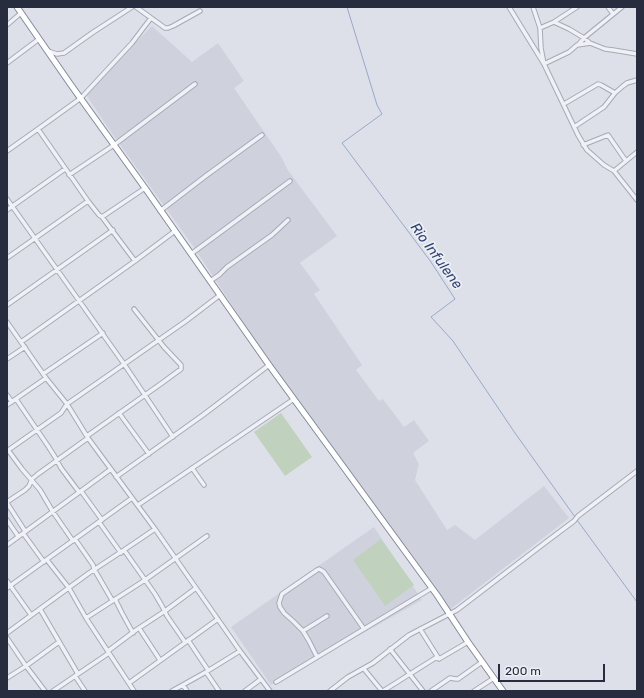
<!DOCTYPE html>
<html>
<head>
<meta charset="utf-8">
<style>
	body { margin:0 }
	#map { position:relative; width:644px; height:698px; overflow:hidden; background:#dde0e8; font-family:Rubik,sans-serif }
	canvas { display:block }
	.frame { position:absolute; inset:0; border:8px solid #272c3e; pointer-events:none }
	.scale { position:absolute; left:498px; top:664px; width:107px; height:18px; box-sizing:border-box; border:2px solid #272c3e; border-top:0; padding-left:5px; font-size:12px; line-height:14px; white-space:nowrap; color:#272c3e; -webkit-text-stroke:3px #edeff5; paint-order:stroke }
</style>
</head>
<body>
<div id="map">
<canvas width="644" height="698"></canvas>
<div class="frame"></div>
<div class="scale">200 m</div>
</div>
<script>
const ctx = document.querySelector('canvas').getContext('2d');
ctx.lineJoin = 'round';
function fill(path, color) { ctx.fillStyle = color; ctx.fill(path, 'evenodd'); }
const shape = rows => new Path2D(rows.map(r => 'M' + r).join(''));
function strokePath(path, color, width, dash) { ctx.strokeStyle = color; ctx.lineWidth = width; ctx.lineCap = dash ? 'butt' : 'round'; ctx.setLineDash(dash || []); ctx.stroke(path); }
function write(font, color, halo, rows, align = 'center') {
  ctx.font = font + ' Rubik,sans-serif'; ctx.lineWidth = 3.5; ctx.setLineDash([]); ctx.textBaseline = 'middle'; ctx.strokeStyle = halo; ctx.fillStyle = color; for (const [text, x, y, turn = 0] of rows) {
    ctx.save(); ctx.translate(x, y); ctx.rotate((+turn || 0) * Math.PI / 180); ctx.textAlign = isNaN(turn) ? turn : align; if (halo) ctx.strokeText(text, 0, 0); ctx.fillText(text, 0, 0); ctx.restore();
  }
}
const built = shape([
	[152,26,192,62,218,43,244,81,234,88,282,158,287,169,337,236,300,263,320,290,314,294,362,365,356,370,379,401,383,399,404,427,414,420,429,441,413,453,419,464,415,480,447,530,455,525,475,540,544,486,569,518,448,611,280,378,193,246,113,135,85,93],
	[374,527,422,600,271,685,231,627]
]);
const green = shape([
	[281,413,312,457,285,476,254,432],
	[381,539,414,585,385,606,353,560]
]);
const stream = shape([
	[347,7,377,105,382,114,342,143,431,262,455,299,431,317,453,341,515,433,575,517],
	[577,520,637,602]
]);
const minor = shape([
	[136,7,165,28,168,28,173,26,200,11],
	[509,7,544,64,569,52,577,45,584,44,590,43,605,49,613,50,637,54],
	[533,7,540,28,541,48,544,64,567,112,578,135,587,150,604,165,614,171,637,200],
	[608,7,613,14],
	[554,22,569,29,584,38,590,43],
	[7,25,21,13],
	[540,28,554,22,577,7],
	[578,45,584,38,622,7],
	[48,51,57,54,64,53,92,33,132,7],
	[7,63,39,39],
	[564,104,598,84,601,85,615,93],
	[574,127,604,107,615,93,623,86,627,83,637,80],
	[38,129,88,201,99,215,102,217,135,261],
	[583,145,608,135,626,161],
	[7,151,38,129,81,98,132,43,151,18],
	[614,171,637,152],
	[69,175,114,145,195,84],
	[7,199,124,364,173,437],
	[7,210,65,169],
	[160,211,207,175,262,135],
	[102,217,145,188],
	[191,254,290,181],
	[7,258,88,201],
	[210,281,219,275,227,267,272,235,288,220],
	[7,305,113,230],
	[7,322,46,378,67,404,88,438,155,529,240,651,270,691],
	[21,342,135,261,175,231],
	[7,359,25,347],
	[43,374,103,333],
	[7,395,12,402],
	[16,399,48,446,55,457,61,468,79,492],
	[7,405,46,378],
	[119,413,149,454],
	[87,436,162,383,181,369,181,365,164,347,134,309],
	[8,450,22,469,40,490,53,512,73,541],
	[7,451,61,413,67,404,186,321,220,295],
	[192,468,204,485],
	[116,477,203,415,269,365],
	[81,491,102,520],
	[7,502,25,490,29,486,32,479,38,474,88,438],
	[7,503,25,531],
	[138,505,294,399],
	[7,520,18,536],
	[99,522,121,553],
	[23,533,44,562],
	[75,539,93,565,94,569,112,600],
	[7,545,111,469],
	[124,550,155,594,162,606,167,616,185,642],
	[47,560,69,588,86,618,134,691],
	[7,581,31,615],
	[7,588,132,498],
	[115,599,122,613,133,633],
	[40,609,78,674],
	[86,618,145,580,207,536],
	[139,628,160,660],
	[420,629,439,659,468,642],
	[303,631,327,616],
	[7,633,89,573,124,550,155,529],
	[7,638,26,666,45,691],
	[188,640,208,670],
	[390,649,423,691],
	[108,651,136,630,165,611,196,588],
	[317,657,309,641,303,631,293,621,284,613,280,607,279,603,282,594,317,570,319,569,321,570,324,572,364,629],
	[364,669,382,691],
	[206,672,219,691],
	[75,676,85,691],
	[7,678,26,666,59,642],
	[276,682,432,588],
	[129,683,218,619],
	[183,685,187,691],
	[53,691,109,653],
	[172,691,206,672,240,651],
	[245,691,261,679],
	[330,691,348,677,373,663,409,635,457,610,546,542,574,521,578,516,637,471],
	[383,691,437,657],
	[431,691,450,678,456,679,458,679,482,662],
	[474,691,494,678]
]);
const highway = shape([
	[17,7,71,85,145,188,269,365,437,595,468,642,503,691]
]);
const waterNames = [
	["Rio Infulene",436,256,54]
];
fill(built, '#cfd2dd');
fill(green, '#c0d2be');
strokePath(stream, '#97a8c9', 1);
strokePath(minor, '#a6aab5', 5.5);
strokePath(highway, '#858b9e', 7);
strokePath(minor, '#f0f1f6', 3.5);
strokePath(highway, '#fff', 5);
write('italic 14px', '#304473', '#edeff5', waterNames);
</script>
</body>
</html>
